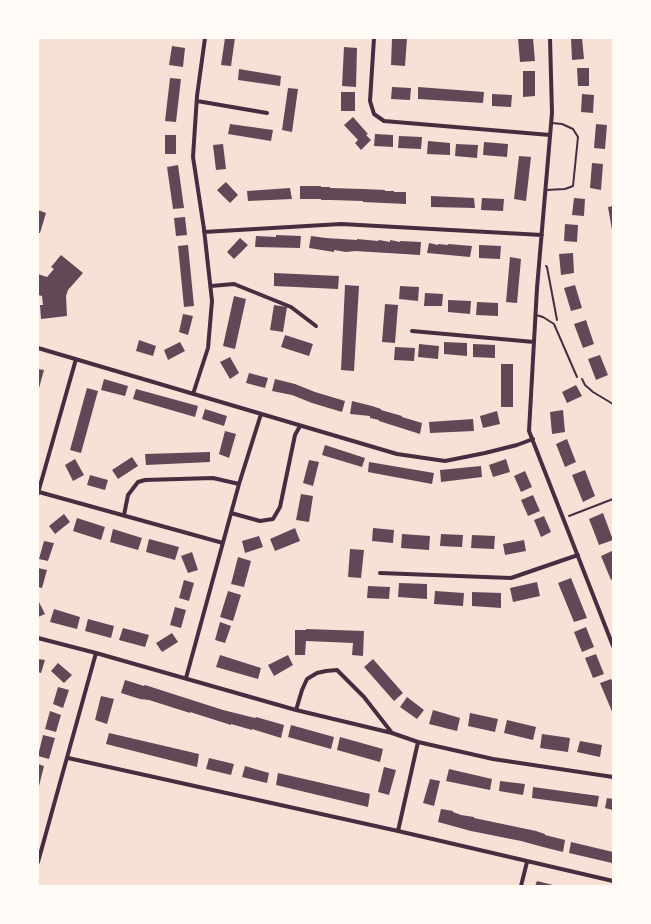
<!DOCTYPE html>
<html>
<head>
<meta charset="utf-8">
<style>
	body { margin:0 }
	#map { position:relative; width:651px; height:924px; overflow:hidden; background:#f7e1d7; font-family:"Varela Round",sans-serif }
	canvas { display:block }
	.frame { position:absolute; inset:0; border:39px solid #fffaf5; pointer-events:none }
</style>
</head>
<body>
<div id="map">
<canvas width="651" height="924"></canvas>
<div class="frame"></div>
</div>
<script>
const ctx = document.querySelector('canvas').getContext('2d');
ctx.lineJoin = 'round';
function fill(path, color) { ctx.fillStyle = color; ctx.fill(path, 'evenodd'); }
const shape = rows => new Path2D(rows.map(r => 'M' + r).join(''));
function strokePath(path, color, width, dash) { ctx.strokeStyle = color; ctx.lineWidth = width; ctx.lineCap = dash ? 'butt' : 'round'; ctx.setLineDash(dash || []); ctx.stroke(path); }
const building = shape([
	[225,38,235,38,231,66,221,65],
	[392,38,407,38,405,66,391,65],
	[518,38,533,38,535,61,520,62],
	[571,38,582,38,584,59,572,60],
	[172,46,185,48,183,67,169,65],
	[344,47,357,48,356,87,342,86],
	[577,68,589,68,589,86,578,86],
	[239,69,281,76,280,86,238,80],
	[523,71,535,71,535,96,523,97],
	[170,78,181,79,176,122,165,121],
	[392,87,411,88,410,100,391,99],
	[418,87,484,92,483,103,418,99],
	[288,88,298,89,292,132,282,130],
	[341,92,355,92,355,111,341,111],
	[492,94,512,95,511,107,492,106],
	[582,94,594,95,593,113,581,112],
	[353,117,368,134,366,135,371,140,361,150,355,143,358,140,344,125],
	[230,124,273,130,271,141,228,134],
	[596,124,607,125,605,149,594,148],
	[375,134,393,135,393,147,374,146],
	[165,135,176,135,176,154,165,154],
	[399,136,422,137,421,149,398,148],
	[428,141,450,143,450,155,427,154],
	[484,142,508,144,507,157,483,155],
	[223,144,226,169,216,170,213,145],
	[456,144,478,145,477,158,455,156],
	[519,156,531,157,526,201,514,199],
	[592,163,603,164,601,190,590,188],
	[178,165,184,208,173,209,167,167],
	[226,182,238,195,230,203,217,190],
	[300,186,321,186,321,187,330,187,330,188,363,189,385,190,385,191,394,191,394,192,406,192,406,204,363,202,363,201,330,200,321,200,321,199,300,199],
	[290,188,292,199,248,201,247,191],
	[431,196,474,198,475,208,431,207],
	[482,198,504,199,503,211,481,210],
	[574,198,585,199,584,216,572,215],
	[613,206,613,229,612,230,608,207],
	[38,210,46,213,40,233,38,233],
	[185,217,187,235,176,236,174,218],
	[565,224,578,225,577,242,564,241],
	[276,235,301,236,300,248,255,247,256,236,276,237],
	[311,236,326,238,357,240,357,239,378,241,379,240,390,242,390,240,400,242,400,241,421,242,420,255,355,251,346,252,334,250,334,252,309,248],
	[240,238,248,245,234,259,227,252],
	[429,243,438,245,438,244,448,245,448,244,472,246,470,257,427,253],
	[188,245,194,306,184,307,178,246],
	[479,245,501,246,500,259,479,258],
	[573,253,574,273,561,275,559,254],
	[61,255,83,273,68,290,66,296,67,316,41,319,40,305,43,305,42,296,38,295,38,274,47,277,54,269,51,267],
	[510,257,521,259,517,303,506,302],
	[274,273,339,276,338,289,274,286],
	[345,285,359,286,354,371,341,370],
	[575,285,582,308,571,311,564,288],
	[400,286,419,287,418,301,399,299],
	[425,293,443,294,442,306,424,306],
	[234,296,246,299,235,349,223,346],
	[448,300,471,301,470,314,448,312],
	[477,302,498,303,498,316,476,315],
	[385,304,398,305,395,343,382,342],
	[274,305,287,307,283,332,270,330],
	[183,314,193,316,188,335,179,332],
	[586,320,594,344,583,348,574,324],
	[285,335,313,344,309,356,281,347],
	[139,340,156,346,153,356,136,351],
	[180,342,185,351,168,360,164,350],
	[444,342,467,343,467,356,444,354],
	[419,344,439,346,438,359,418,357],
	[473,344,495,345,495,358,473,357],
	[395,347,415,348,414,361,394,360],
	[600,355,608,375,596,380,588,359],
	[230,357,239,373,230,379,220,362],
	[501,364,513,364,513,407,501,407],
	[38,369,44,370,39,388,38,388],
	[249,373,268,378,265,388,246,383],
	[104,379,128,386,125,396,101,390],
	[275,379,295,384,315,392,345,401,342,412,312,403,292,395,272,391],
	[576,385,582,396,567,403,562,392],
	[87,388,98,391,81,453,70,450],
	[136,389,198,406,195,417,133,399],
	[352,401,372,406,381,409,381,410,402,416,402,417,422,423,420,434,379,421,379,420,370,418,370,416,350,414],
	[205,409,227,416,224,426,202,419],
	[563,410,565,432,552,434,550,412],
	[497,411,500,424,483,428,480,416],
	[473,419,474,431,430,433,429,422],
	[225,431,236,434,229,458,219,454],
	[567,439,576,462,565,467,556,444],
	[325,445,365,458,362,467,322,455],
	[210,452,210,462,146,465,145,454],
	[132,457,138,466,118,479,112,470],
	[75,459,84,475,73,481,65,465],
	[506,459,510,472,493,477,489,465],
	[309,460,319,462,313,486,303,483],
	[369,462,434,473,432,484,368,472],
	[481,466,482,477,441,482,440,470],
	[585,470,595,496,583,502,572,475],
	[525,471,532,487,521,492,514,476],
	[90,475,108,480,105,490,87,485],
	[301,494,313,496,309,522,296,520],
	[533,495,540,511,528,516,521,500],
	[603,513,613,540,599,545,589,519],
	[64,514,70,522,55,534,49,526],
	[544,516,551,532,541,537,534,520],
	[77,518,105,527,101,540,73,531],
	[295,528,300,541,275,551,270,539],
	[373,528,394,530,393,543,372,541],
	[113,529,142,538,138,550,110,542],
	[402,534,430,536,429,550,401,548],
	[441,534,463,535,462,547,440,546],
	[472,535,495,536,494,549,471,548],
	[259,536,263,547,245,553,242,541],
	[149,539,179,547,175,560,146,552],
	[524,540,526,551,505,555,503,544],
	[44,541,54,543,48,561,39,559],
	[350,549,364,550,361,578,348,577],
	[612,551,613,555,613,579,611,580,601,556],
	[192,552,198,570,188,573,181,556],
	[238,557,251,561,244,587,231,584],
	[38,568,47,570,42,588,38,587],
	[571,578,587,618,574,622,558,583],
	[184,580,194,583,189,601,179,598],
	[537,582,540,596,513,602,510,588],
	[399,583,427,584,427,599,398,597],
	[368,586,390,587,389,599,367,598],
	[228,591,241,595,233,621,220,617],
	[435,591,464,593,463,606,434,604],
	[472,592,501,593,501,608,472,606],
	[38,600,45,614,38,617],
	[175,607,186,610,181,628,170,625],
	[54,609,80,617,77,629,50,622],
	[88,619,114,626,111,638,85,631],
	[220,622,231,626,225,643,215,640],
	[586,627,594,647,582,652,574,632],
	[123,628,149,635,145,647,119,640],
	[306,629,364,631,363,656,352,655,353,643,306,641,305,655,295,655,295,630,306,630],
	[172,633,178,642,162,652,156,643],
	[596,654,604,674,593,678,585,658],
	[220,655,261,668,258,679,216,667],
	[288,655,293,665,274,676,268,665],
	[38,659,45,660,41,673,38,672],
	[373,659,403,693,394,701,364,667],
	[58,663,72,675,64,683,51,671],
	[611,679,613,683,613,714,600,683],
	[125,680,144,686,145,685,223,710,255,718,256,717,284,725,281,738,252,729,252,730,231,724,231,725,190,712,190,713,149,700,140,699,121,693],
	[58,687,69,690,63,708,53,704],
	[101,696,114,699,107,724,95,720],
	[407,697,424,710,417,719,400,707],
	[433,710,460,718,457,731,429,724],
	[50,711,61,715,56,732,45,729],
	[470,713,498,719,495,732,468,726],
	[507,720,536,727,533,740,504,733],
	[291,725,334,737,331,749,288,737],
	[109,733,199,754,197,767,106,744],
	[542,734,570,738,568,752,540,748],
	[43,735,55,738,49,759,38,756],
	[340,737,383,749,380,762,337,750],
	[580,741,602,745,600,757,577,752],
	[209,758,234,764,231,775,206,769],
	[38,764,44,766,39,786,38,786],
	[245,766,269,773,267,783,242,777],
	[384,767,396,770,389,795,378,792],
	[449,769,492,779,490,790,446,781],
	[278,773,370,794,368,807,276,785],
	[430,779,440,781,434,806,423,803],
	[500,781,525,784,523,795,499,791],
	[533,787,599,796,597,807,532,798],
	[607,798,613,799,613,810,605,808],
	[441,809,453,811,453,812,461,815,474,817,474,818,536,831,545,834,545,835,565,840,563,852,543,847,521,841,471,831,438,822],
	[571,842,613,852,612,863,569,853],
	[537,881,553,885,552,886,535,886]
]);
const path = shape([
	[546,266,547,267,557,320],
	[582,379,585,385,593,392,613,404],
	[569,516,613,499]
]);
const service = shape([
	[546,190,565,189,573,186,578,137,573,129,562,124,552,123],
	[536,315,543,317,554,324,577,377]
]);
const minor = shape([
	[374,38,370,101,374,114,384,121,550,135],
	[550,38,552,113,537,288,529,431,613,646],
	[197,101,267,113],
	[204,232,341,224,542,235],
	[211,286,234,284,291,307,316,326],
	[412,331,534,342],
	[38,348,397,454,445,461,485,453,517,445,533,439],
	[193,394,208,348,212,301,204,229,193,157,197,96,205,38],
	[39,492,223,543],
	[38,493,76,359],
	[231,513,260,521,273,519,280,507,295,435,300,426],
	[124,515,128,495,138,482,145,480,213,478,239,484],
	[380,573,511,578,578,555],
	[38,638,96,653,296,710,392,733,418,742,493,759,613,777],
	[186,678,239,484,261,414],
	[296,710,302,690,307,679,317,673,326,671,337,670,364,697,392,733],
	[68,758,398,831,613,881],
	[398,831,418,742],
	[38,862,96,653],
	[521,886,527,862]
]);
fill(building, '#644757');
strokePath(path, '#4a2c40', 2);
strokePath(service, '#4a2c40', 2);
strokePath(minor, '#4a2c40', 4);
</script>
</body>
</html>
